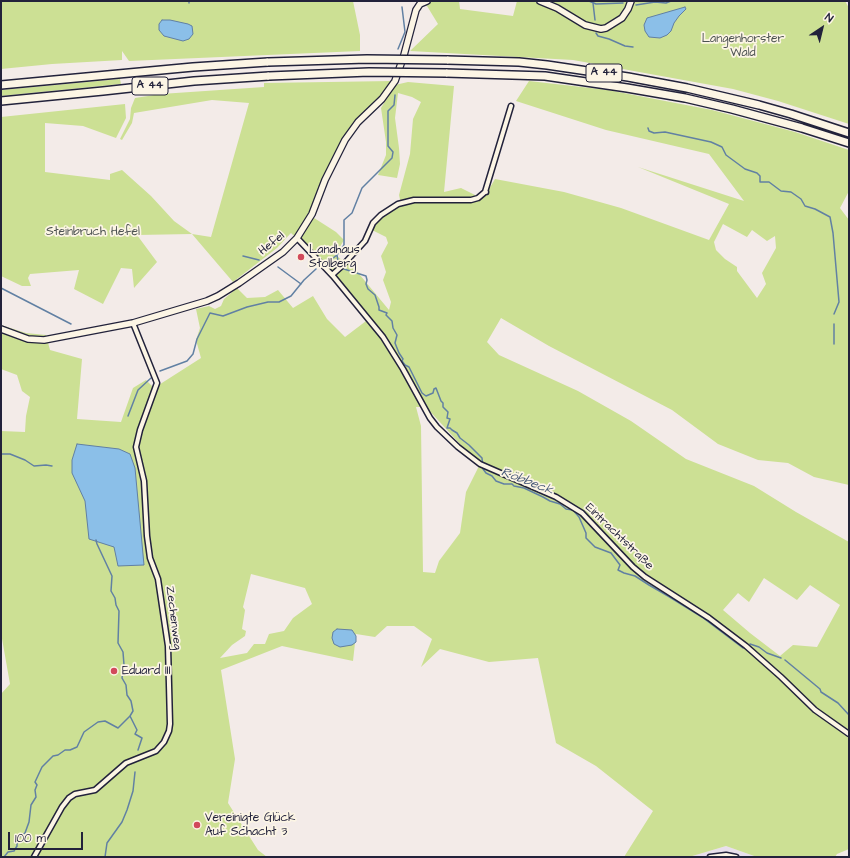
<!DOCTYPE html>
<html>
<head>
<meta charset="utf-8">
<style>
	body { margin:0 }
	#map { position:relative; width:850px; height:858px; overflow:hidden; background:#f3ebe8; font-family:"Architects Daughter",sans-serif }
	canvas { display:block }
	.frame { position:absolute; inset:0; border:2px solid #22223b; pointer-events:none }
	.north { position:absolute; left:802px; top:8px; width:40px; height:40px; -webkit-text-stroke:3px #fcf5e5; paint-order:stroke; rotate:35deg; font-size:11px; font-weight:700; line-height:16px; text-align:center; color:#22223b }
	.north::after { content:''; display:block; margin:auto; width:14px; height:18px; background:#22223b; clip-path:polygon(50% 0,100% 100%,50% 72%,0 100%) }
	.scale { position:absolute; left:8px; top:832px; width:75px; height:18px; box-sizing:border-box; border:2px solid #22223b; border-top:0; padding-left:5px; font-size:12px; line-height:14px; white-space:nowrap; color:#22223b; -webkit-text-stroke:3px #fcf5e5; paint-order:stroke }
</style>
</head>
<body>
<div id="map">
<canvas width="850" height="858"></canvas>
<div class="frame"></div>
<div class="north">N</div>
<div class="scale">100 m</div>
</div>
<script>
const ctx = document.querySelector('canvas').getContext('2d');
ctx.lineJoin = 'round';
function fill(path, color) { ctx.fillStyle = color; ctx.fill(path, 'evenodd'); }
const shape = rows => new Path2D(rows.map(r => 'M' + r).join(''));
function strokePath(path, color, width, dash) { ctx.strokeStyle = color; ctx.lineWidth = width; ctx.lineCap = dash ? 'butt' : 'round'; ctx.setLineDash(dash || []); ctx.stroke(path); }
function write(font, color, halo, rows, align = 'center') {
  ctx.font = font + ' "Architects Daughter",sans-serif'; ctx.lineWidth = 3.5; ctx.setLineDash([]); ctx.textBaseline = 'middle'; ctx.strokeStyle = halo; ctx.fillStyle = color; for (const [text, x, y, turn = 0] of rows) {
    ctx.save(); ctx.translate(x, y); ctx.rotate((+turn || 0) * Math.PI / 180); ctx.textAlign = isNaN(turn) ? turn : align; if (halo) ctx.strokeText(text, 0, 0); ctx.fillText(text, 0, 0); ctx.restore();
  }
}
const built = shape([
	[726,846,757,857,689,857]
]);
const green = shape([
	[1,1,353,1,360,35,360,51,129,61,122,51,122,60,52,64,1,69],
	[415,1,459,1,460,9,513,16,517,1,845,1,849,8,849,124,778,101,733,89,573,60,410,51,438,24,427,6],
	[120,79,121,84,1,96,1,90],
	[392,81,395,81,353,127,311,216,336,232,344,240,335,255,355,269,389,310,391,302,383,280,386,272,381,256,388,243,386,237,372,230,379,218,401,204,399,195,410,154,413,119,421,102,412,97,398,93,395,118,399,148,400,164,397,178,378,175,386,155,386,142,381,108,395,85,408,82,454,86,444,192,461,188,475,195,485,196,495,179,564,192,621,208,709,240,729,204,638,167,744,201,709,154,606,130,516,101,529,81,608,90,712,110,795,132,849,150,849,191,840,208,849,220,849,485,814,477,788,463,758,460,718,444,672,410,549,346,501,318,487,342,499,355,578,391,631,421,686,459,754,486,796,512,849,542,849,849,837,854,835,857,757,857,726,846,689,857,624,857,653,811,596,766,556,743,538,658,489,662,440,649,421,667,432,639,414,626,387,626,375,637,356,634,353,661,282,646,221,670,235,759,228,803,258,850,267,857,1,857,1,694,10,684,1,633,1,431,25,432,26,416,30,397,22,391,17,375,1,369,1,325,26,333,46,335,50,350,82,359,77,419,121,422,133,388,146,380,154,388,201,358,196,340,200,328,196,309,209,306,215,309,221,306,224,299,237,288,247,298,265,297,278,290,293,308,313,296,327,319,345,337,370,318,332,272,291,233,277,248,233,282,192,234,137,235,157,262,134,288,132,269,121,268,103,304,74,289,79,270,30,274,28,278,31,286,22,286,1,276,1,117,125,104,126,118,116,138,83,126,45,123,45,172,110,180,110,174,122,170,151,196,174,221,192,234,211,237,249,103,212,100,134,113,132,123,122,140,120,139,130,119,131,108,135,98,161,94,264,87,264,83],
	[723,224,747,237,752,230,767,241,775,236,776,248,762,273,766,284,757,298,737,271,737,267,725,259,716,250,714,242],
	[416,407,426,407,472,457,481,462,466,492,460,533,439,561,435,573,423,572,421,426],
	[251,574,305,588,312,604,293,618,284,631,269,634,265,644,254,644,247,653,220,658,232,645,245,636,246,631,242,629,245,610,243,607],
	[764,578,797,600,810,585,840,605,817,647,793,645,780,656,750,633,723,610,738,593,749,602]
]);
const water = shape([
	[685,7,686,9,679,16,674,23,671,31,667,35,660,38,649,37,645,31,644,25,647,18,685,7],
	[162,20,170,20,188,24,192,26,193,34,189,39,183,41,164,36,159,30,159,24,162,20],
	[77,444,119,449,130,454,135,468,144,565,118,566,114,547,89,539,85,501,72,473,72,460,77,444],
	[337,629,352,630,356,636,356,642,352,645,340,647,334,644,332,638,333,632,337,629]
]);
const stream = shape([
	[589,1,596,4,623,3],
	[189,3,189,1],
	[593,3,595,20],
	[636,5,655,2,666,3,671,1],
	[596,33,598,36,609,39,625,46,633,47],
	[398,49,405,32,402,7],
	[648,128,649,131,654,133,665,132,711,142,722,147,726,155,745,169,757,173,760,176,760,182,769,182,781,191,791,192,801,199,805,206,815,209,830,217,833,233,839,302,834,314],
	[337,255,338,261,340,264],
	[243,256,259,260],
	[328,262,337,255,344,245,344,220,352,213,362,188,392,158,393,152,388,146,388,111,394,105,395,95],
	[278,267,301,284],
	[344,269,366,276,367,280,366,284,368,289,375,295,379,307,379,310,387,313,386,315,392,321,393,328,397,335,395,343,399,353,403,359,402,361,405,365,409,367,422,393,426,396,433,393,434,389,436,388,441,401,443,403,443,407,448,412,447,418,450,419,447,428,450,428,452,430,457,433,460,438,469,445,482,458,483,469,486,473,492,476,496,481,504,484,512,484,514,486,524,488,543,497,550,501,560,504,566,509,573,510,579,517,586,533,586,538,595,547,611,553,620,565,618,570,624,573,635,576,649,585,668,596,702,617,743,648],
	[1,288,71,324],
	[834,344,834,324],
	[160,371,187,361,193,354,197,339,210,313,223,316,247,307,268,302,279,302,291,296,304,280,316,269],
	[128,416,138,390,151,378],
	[1,454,10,454,25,460,34,466,46,465,52,466],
	[96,540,97,544,112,576,111,591,115,598,116,605,119,611,118,643,123,652,124,665,122,678,126,685,127,695,131,701,133,711,130,716,137,730,135,734,142,738,138,750],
	[750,644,759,647,767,653,781,658],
	[785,660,820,689,821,692,838,703,849,715],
	[4,857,8,852,14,851,17,846,17,839,25,833,29,822,31,805,36,797,35,790,37,785,35,782,42,767,53,756,58,755,65,750,70,750,77,747,84,732,98,722,105,721,118,728,130,716],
	[105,857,107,843,122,822,127,810,133,791,135,772]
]);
const street = shape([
	[485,192,511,106],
	[297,238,333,276,383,337,403,369,430,418,437,427,458,447,480,464,556,497,582,513,633,567,645,577,709,618,746,646,781,677,815,710,849,734],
	[332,275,342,266,365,241,373,223,381,215,398,204,414,200,471,200,478,198,485,192,486,192],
	[34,857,62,807,69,798,75,794,95,790,126,763,156,751,164,742,169,731,170,724,168,646,158,579,150,558,147,536,144,481,136,447,140,430,157,383,133,323],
	[710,857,726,855,736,857]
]);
const secondary = shape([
	[540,1,557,8,585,25,601,29,606,28,622,18,628,9,631,1],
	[1,329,28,339,44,340,133,323,207,301,218,296,239,283,283,252,297,238,312,214,325,180,345,140,358,122,382,99,395,81,404,55,416,10,420,4,427,1]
]);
const highway = shape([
	[447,60,519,62,547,65,628,77,687,88,759,105,791,114,849,133],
	[446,73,545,76,627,88,685,98,732,109,802,128,849,143],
	[1,85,193,67,268,62],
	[1,101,103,91,194,81,269,76]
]);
const highwayBridge = shape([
	[268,62,367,59,447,60],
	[269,76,369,72,446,73]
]);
const markers = [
	[301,257,4,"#d1495b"],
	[114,671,4,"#d1495b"],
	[197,825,4,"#d1495b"]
];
const shields = [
	[604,73,36],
	[150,86,36]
];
const shieldNames = [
	["A 44",604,73],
	["A 44",150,86]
];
const parkNames = [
	["Langenhorster",743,39],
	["Wald",743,53],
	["Steinbruch Hefel",93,232]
];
const streetNames = [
	["Hefel",272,244,-39],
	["Eintrachtstraße",619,537,44],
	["Zechenweg",173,618,83]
];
const poiNames = [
	["Landhaus",309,250],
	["Stolberg",309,264],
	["Eduard III",122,671],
	["Vereinigte Glück",205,818],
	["Auf Schacht 3",205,832]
];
const waterNames = [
	["Röbbeck",527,482,21]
];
fill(built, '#e8dfec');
fill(green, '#cce094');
fill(water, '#8bbfe8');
strokePath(water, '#6180a3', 1);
strokePath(stream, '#6180a3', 1.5);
strokePath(street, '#22223b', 7);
strokePath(secondary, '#22223b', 8);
strokePath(highway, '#22223b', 10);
strokePath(street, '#fcf5e5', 4);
strokePath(secondary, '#fcf5e5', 5.5);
strokePath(highway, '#fcf5e5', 7);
strokePath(highwayBridge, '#22223b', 10, []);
strokePath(highwayBridge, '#fcf5e5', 7);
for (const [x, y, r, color] of markers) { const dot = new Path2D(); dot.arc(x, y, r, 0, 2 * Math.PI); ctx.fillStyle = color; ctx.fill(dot); strokePath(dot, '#fcf5e5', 1.5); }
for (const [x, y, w] of shields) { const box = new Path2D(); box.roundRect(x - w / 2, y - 9, w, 18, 3); ctx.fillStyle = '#fcf5e5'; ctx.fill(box); strokePath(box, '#22223b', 1); }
write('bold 11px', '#22223b', null, shieldNames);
write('12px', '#4c5251', '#fcf5e5', parkNames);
write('12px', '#22223b', '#fcf5e5', streetNames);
write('12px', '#22223b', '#fcf5e5', poiNames, 'left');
write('italic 13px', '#475978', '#fcf5e5', waterNames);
</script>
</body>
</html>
